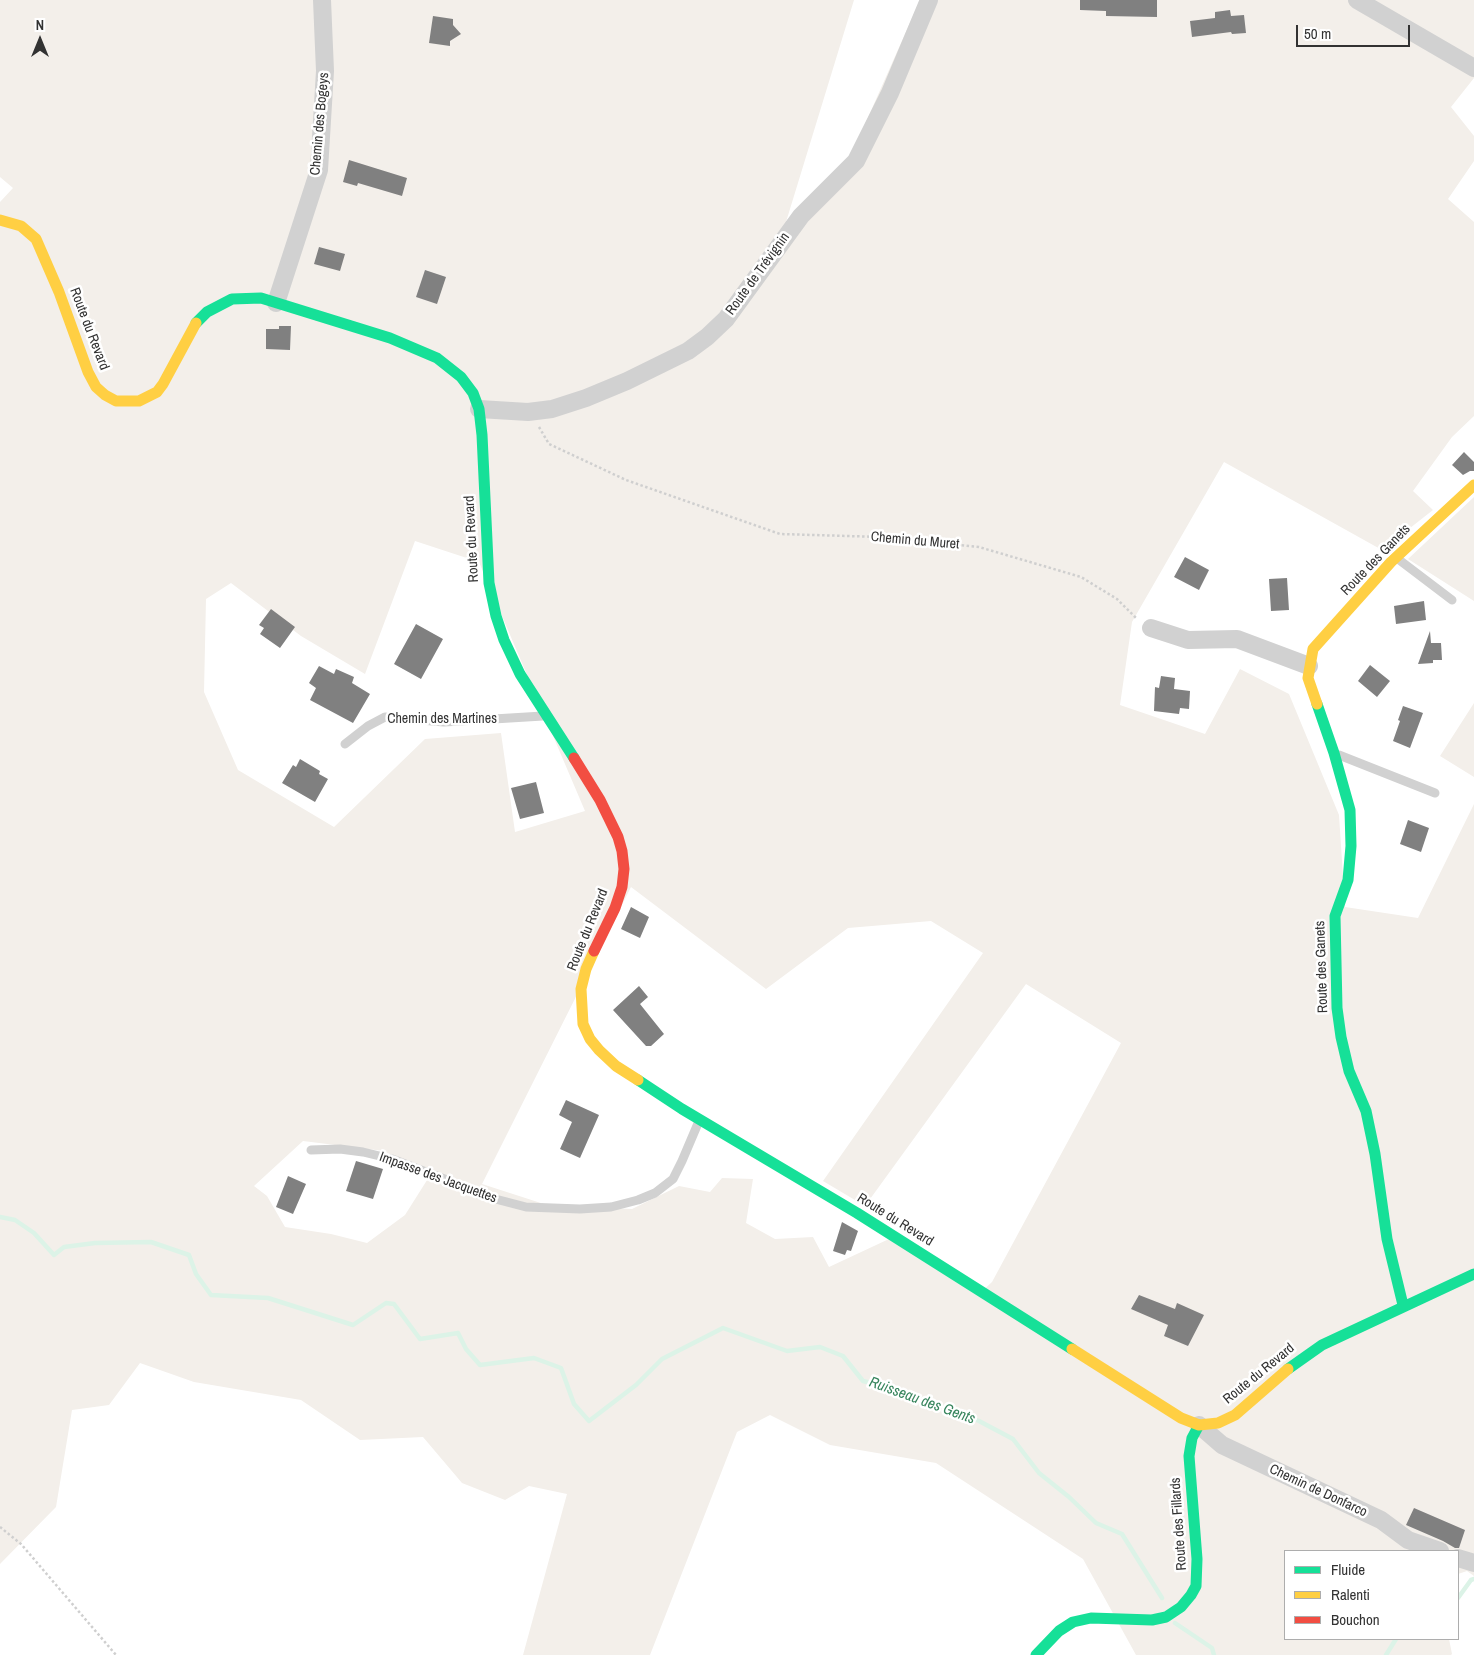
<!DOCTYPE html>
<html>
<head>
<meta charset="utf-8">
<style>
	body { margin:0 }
	#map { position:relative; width:1474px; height:1655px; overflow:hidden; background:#fff; font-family:"Archivo Narrow",sans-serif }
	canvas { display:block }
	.legend { position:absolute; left:1284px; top:1550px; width:175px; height:90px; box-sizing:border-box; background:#fff; border:1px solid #adadad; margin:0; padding:6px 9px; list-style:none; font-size:15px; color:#323232 }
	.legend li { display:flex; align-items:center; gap:10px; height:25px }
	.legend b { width:25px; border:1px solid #adadad }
	.north { position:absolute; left:15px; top:15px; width:50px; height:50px; -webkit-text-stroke:4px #fff; paint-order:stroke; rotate:0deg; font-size:14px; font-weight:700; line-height:20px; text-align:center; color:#323232 }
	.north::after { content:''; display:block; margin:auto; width:18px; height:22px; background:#323232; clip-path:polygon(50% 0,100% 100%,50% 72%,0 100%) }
	.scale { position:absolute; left:1296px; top:25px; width:114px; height:22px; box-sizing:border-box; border:2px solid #323232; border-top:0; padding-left:6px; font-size:15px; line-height:18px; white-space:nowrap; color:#323232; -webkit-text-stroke:4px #fff; paint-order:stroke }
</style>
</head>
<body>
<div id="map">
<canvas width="1474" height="1655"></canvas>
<ul class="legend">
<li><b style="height:6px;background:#16e098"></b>Fluide</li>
<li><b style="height:6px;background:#ffcf43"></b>Ralenti</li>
<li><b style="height:6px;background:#f24e42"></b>Bouchon</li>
</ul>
<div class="north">N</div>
<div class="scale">50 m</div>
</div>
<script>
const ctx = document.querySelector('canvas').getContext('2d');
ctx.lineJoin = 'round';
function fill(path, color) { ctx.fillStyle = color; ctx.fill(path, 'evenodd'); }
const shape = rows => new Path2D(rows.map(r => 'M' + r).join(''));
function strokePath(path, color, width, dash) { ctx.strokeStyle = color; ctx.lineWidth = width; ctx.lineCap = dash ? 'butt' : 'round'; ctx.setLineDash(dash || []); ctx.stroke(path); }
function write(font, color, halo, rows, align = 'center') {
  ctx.font = font + ' "Archivo Narrow",sans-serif'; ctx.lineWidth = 5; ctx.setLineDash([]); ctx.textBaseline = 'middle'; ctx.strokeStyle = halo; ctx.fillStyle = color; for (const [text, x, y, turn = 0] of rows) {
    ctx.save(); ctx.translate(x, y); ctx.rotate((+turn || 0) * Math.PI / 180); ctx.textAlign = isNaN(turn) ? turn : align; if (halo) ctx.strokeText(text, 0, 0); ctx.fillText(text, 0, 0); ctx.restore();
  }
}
const green = shape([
	[0,0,854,0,786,222,850,158,920,0,1474,0,1474,78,1451,107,1474,136,1474,161,1448,199,1474,222,1474,416,1452,437,1413,491,1433,510,1382,550,1224,462,1132,622,1120,705,1205,734,1240,669,1289,694,1339,815,1345,907,1418,918,1474,804,1474,1576,1467,1571,1458,1574,1458,1551,1285,1551,1285,1639,1449,1639,1452,1654,1451,1655,1136,1655,1083,1559,936,1463,830,1445,770,1415,737,1432,650,1655,523,1655,567,1494,529,1486,505,1500,462,1483,423,1437,360,1440,301,1400,194,1382,140,1363,109,1405,72,1410,56,1507,0,1564,0,202,13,188,0,177],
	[415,541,479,562,585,811,515,832,501,733,425,739,334,827,238,770,204,692,206,599,231,583,301,636,365,674],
	[631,887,766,989,848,928,931,921,983,953,823,1181,865,1206,1026,984,1121,1043,992,1282,978,1295,889,1239,829,1267,813,1237,775,1239,746,1223,753,1179,722,1178,710,1192,679,1186,632,1209,547,1205,482,1184],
	[303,1141,384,1151,429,1177,405,1215,367,1243,331,1234,285,1227,267,1196,254,1186],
	[1474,497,1474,601,1408,559],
	[1474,703,1474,777,1440,756]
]);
const stream = shape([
	[0,1217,15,1220,34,1233,54,1255,64,1247,95,1243,151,1242,189,1255,196,1274,211,1295,268,1298,353,1325,386,1303,394,1304,420,1339,458,1333,466,1349,480,1365,534,1358,561,1368,574,1404,589,1421,636,1385,662,1359,723,1328,787,1351,820,1347,843,1356,863,1381,892,1388,979,1421,1013,1439,1039,1473,1069,1497,1096,1523,1122,1534,1162,1598],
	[1458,1598,1471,1580,1474,1579],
	[1175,1623,1212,1648,1214,1655],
	[1386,1655,1396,1639]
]);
const building = shape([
	[1080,0,1157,0,1157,17,1106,16,1106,11,1080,10],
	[1230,10,1231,16,1244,15,1246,33,1232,34,1231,32,1192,37,1190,21,1215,18,1215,12],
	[433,16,453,19,453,25,461,34,450,41,450,46,429,43],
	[349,160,407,178,402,196,358,183,357,186,343,182],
	[319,247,345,254,340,271,314,264],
	[425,270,446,277,437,304,416,297],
	[279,326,291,326,290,350,266,349,266,329,279,329],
	[1464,452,1474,462,1474,471,1470,471,1463,475,1452,465],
	[1185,557,1209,570,1199,590,1174,577],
	[1287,578,1289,610,1271,611,1269,579],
	[1424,601,1426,620,1396,624,1394,606],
	[271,609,295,627,280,648,260,634,264,628,259,625],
	[416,624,443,639,421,679,394,664],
	[1430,631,1431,643,1441,643,1442,660,1433,660,1433,663,1418,664],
	[1370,665,1390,681,1377,697,1358,681],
	[319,666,334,674,336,669,354,677,352,683,370,694,353,723,310,700,316,688,309,683],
	[1161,676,1175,678,1174,689,1190,691,1189,709,1180,708,1179,714,1154,711,1155,687,1159,688],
	[1403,706,1423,713,1410,748,1393,741,1400,721,1398,720],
	[300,759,320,771,319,774,328,779,315,802,282,783,293,765,296,767],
	[536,782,544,813,520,819,511,788],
	[1408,820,1429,828,1421,852,1400,844],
	[631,907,649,917,640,938,621,929],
	[639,986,648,997,640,1004,664,1034,651,1046,646,1046,613,1010],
	[566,1100,599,1115,580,1158,560,1149,572,1122,559,1115],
	[356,1161,383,1169,373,1199,346,1191],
	[288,1176,306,1184,293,1214,276,1207],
	[842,1222,858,1231,851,1251,847,1250,845,1255,833,1251],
	[1139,1295,1175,1309,1177,1303,1204,1315,1188,1346,1164,1336,1168,1325,1131,1309],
	[1414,1508,1465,1530,1459,1548,1455,1548,1443,1541,1406,1525]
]);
const path = shape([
	[539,427,549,444,626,480,780,534,881,537,979,547,1081,577,1117,599,1137,619],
	[0,1527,21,1544,116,1655]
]);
const lane = shape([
	[1398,559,1452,600],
	[345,744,368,726,385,717,444,722,543,716],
	[1339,755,1435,793],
	[311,1150,340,1149,363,1152,392,1159,447,1180,480,1195,526,1207,580,1209,611,1207,638,1200,655,1193,673,1179,682,1161,699,1121]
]);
const street = shape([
	[1357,0,1474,68],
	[276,303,319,170,325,71,322,0],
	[479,409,528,412,552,409,586,398,627,381,688,351,707,337,726,319,801,216,856,161,890,93,929,0],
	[1151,628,1188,640,1237,639,1309,666],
	[1199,1425,1222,1445,1381,1520,1408,1540,1440,1551],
	[1458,1558,1474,1563]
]);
const fast = shape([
	[196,323,207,312,232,299,261,298,390,338,437,358,461,377,473,393,479,409,482,435,489,583,496,616,504,640,520,674,574,758],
	[1317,704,1334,753,1350,810,1351,846,1348,880,1335,916,1337,1008,1341,1037,1349,1071,1366,1111,1375,1154,1387,1239,1403,1305],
	[638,1080,682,1109,857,1213,1072,1349],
	[1288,1369,1322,1345,1474,1274],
	[1036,1655,1059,1631,1073,1622,1091,1618,1152,1620,1166,1617,1181,1607,1191,1595,1196,1586,1197,1559,1189,1456,1192,1438,1199,1425]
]);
const slow = shape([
	[0,220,21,226,36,239,59,292,88,372,96,387,105,395,116,401,139,401,157,392,163,384,196,323],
	[1317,704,1308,678,1313,649,1391,562,1474,485],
	[594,951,586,969,581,989,583,1024,590,1039,599,1050,616,1066,638,1080],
	[1072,1349,1181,1418,1199,1425,1218,1423,1235,1415,1288,1369]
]);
const jam = shape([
	[574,758,600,800,618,837,622,851,624,869,622,887,615,908,594,951]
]);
const streetNames = [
	["Chemin des Bogeys",320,124,-85],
	["Route de Trévignin",758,274,-54],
	["Route du Revard",89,329,69],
	["Route du Revard",472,539,-93],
	["Chemin du Muret",915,541,5],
	["Route des Ganets",1376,560,-46],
	["Chemin des Martines",442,719],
	["Route du Revard",588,930,-68],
	["Route des Ganets",1322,967,-92],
	["Impasse des Jacquettes",438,1178,20],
	["Route du Revard",895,1220,32],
	["Route du Revard",1259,1374,-39],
	["Chemin de Donfarco",1318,1491,25],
	["Route des Fillards",1179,1524,-94]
];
const waterNames = [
	["Ruisseau des Gents",922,1401,20]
];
fill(green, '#f3efea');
strokePath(stream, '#dcf3e7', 4.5);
fill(building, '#808080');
strokePath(path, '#cfcfcf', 2.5, [2.5, 2.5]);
strokePath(lane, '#d1d1d1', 9);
strokePath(street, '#d1d1d1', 18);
strokePath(fast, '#16e098', 11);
strokePath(slow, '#ffcf43', 11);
strokePath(jam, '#f24e42', 11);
write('14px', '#323232', '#fff', streetNames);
write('italic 15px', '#36845c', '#fff', waterNames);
</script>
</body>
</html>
